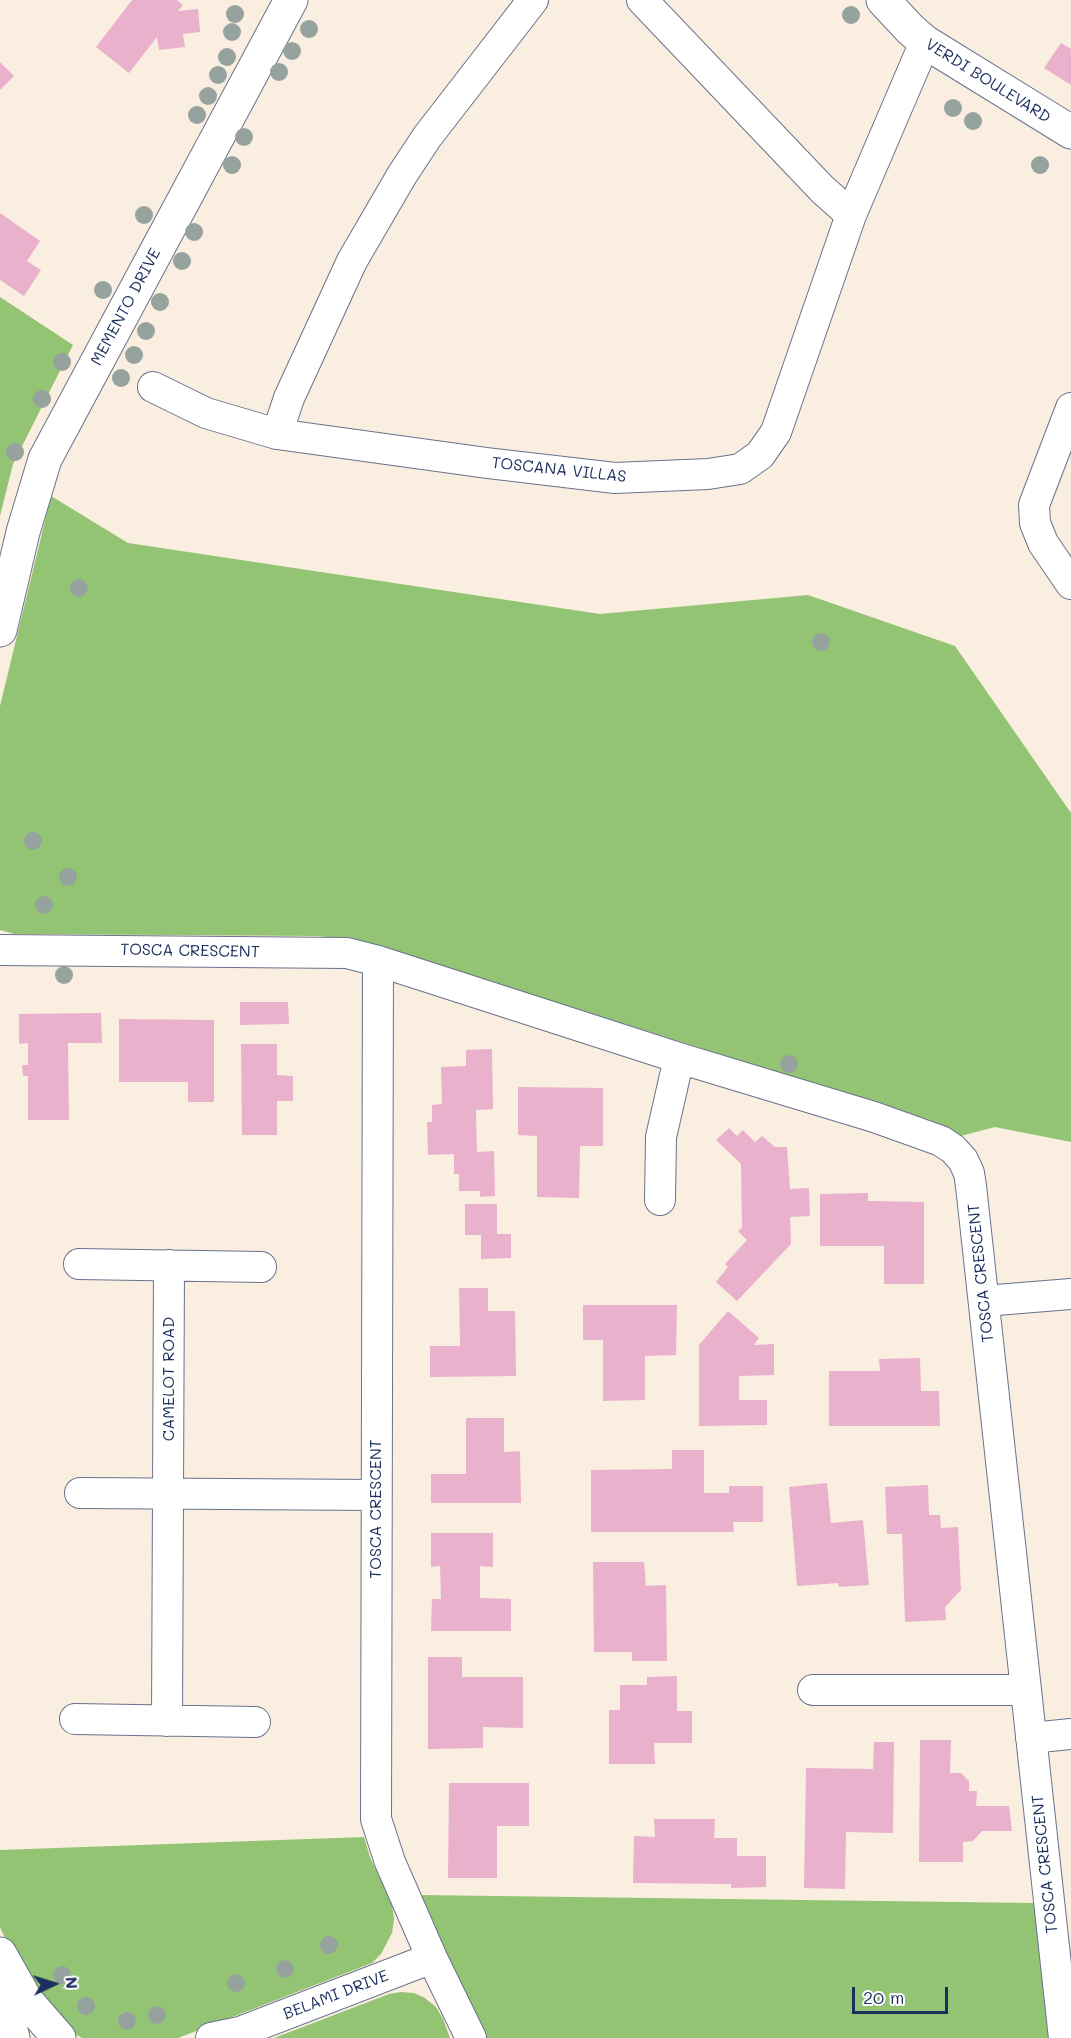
<!DOCTYPE html>
<html>
<head>
<meta charset="utf-8">
<style>
	body { margin:0 }
	#map { position:relative; width:1071px; height:2038px; overflow:hidden; background:#faeee0; font-family:Mali,sans-serif }
	canvas { display:block }
	.north { position:absolute; left:24px; top:1954px; width:60px; height:60px; -webkit-text-stroke:4px #fff; paint-order:stroke; rotate:86deg; font-size:16px; font-weight:700; line-height:24px; text-align:center; color:#1b2f5e }
	.north::after { content:''; display:block; margin:auto; width:21px; height:27px; background:#1b2f5e; clip-path:polygon(50% 0,100% 100%,50% 72%,0 100%) }
	.scale { position:absolute; left:852px; top:1987px; width:96px; height:27px; box-sizing:border-box; border:3px solid #1b2f5e; border-top:0; padding-left:8px; font-size:18px; line-height:21px; white-space:nowrap; color:#1b2f5e; -webkit-text-stroke:4px #fff; paint-order:stroke }
</style>
</head>
<body>
<div id="map">
<canvas width="1071" height="2038"></canvas>
<div class="north">N</div>
<div class="scale">20 m</div>
</div>
<script>
const ctx = document.querySelector('canvas').getContext('2d');
ctx.lineJoin = 'round';
function fill(path, color) { ctx.fillStyle = color; ctx.fill(path, 'evenodd'); }
const shape = rows => new Path2D(rows.map(r => 'M' + r).join(''));
function strokePath(path, color, width, dash) { ctx.strokeStyle = color; ctx.lineWidth = width; ctx.lineCap = dash ? 'butt' : 'round'; ctx.setLineDash(dash || []); ctx.stroke(path); }
function write(font, color, halo, rows, align = 'center') {
  ctx.font = font + ' Mali,sans-serif'; ctx.lineWidth = 5; ctx.setLineDash([]); ctx.textBaseline = 'middle'; ctx.strokeStyle = halo; ctx.fillStyle = color; for (const [text, x, y, turn = 0] of rows) {
    ctx.save(); ctx.translate(x, y); ctx.rotate((+turn || 0) * Math.PI / 180); ctx.textAlign = isNaN(turn) ? turn : align; if (halo) ctx.strokeText(text, 0, 0); ctx.fillText(text, 0, 0); ctx.restore();
  }
}
const green = shape([
	[0,297,73,345,13,464,0,516],
	[51,496,128,543,600,614,808,595,955,646,1071,813,1071,1142,995,1127,957,1137,944,1127,930,1120,383,948,351,940,319,936,14,934,0,930,0,706],
	[364,1837,370,1857,392,1904,394,1919,392,1933,381,1954,372,1963,178,2038,82,2038,66,2029,26,1985,0,1927,0,1850],
	[420,1895,1034,1903,1049,2038,486,2038],
	[401,1992,414,1993,425,1998,436,2007,443,2019,450,2038,274,2038,389,1994]
]);
const building = shape([
	[132,0,177,0,183,5,178,11,198,9,200,32,183,34,185,47,159,50,157,37,129,73,96,47],
	[1061,43,1071,49,1071,85,1044,68],
	[0,62,14,76,0,90],
	[0,213,40,241,27,261,41,270,24,296,0,280],
	[240,1002,288,1002,289,1024,240,1025],
	[101,1013,102,1043,68,1043,69,1120,28,1120,28,1076,23,1076,22,1065,28,1065,28,1043,19,1044,19,1014],
	[119,1019,214,1020,214,1102,188,1102,188,1082,119,1082],
	[241,1044,277,1044,277,1075,293,1076,293,1101,277,1101,277,1135,242,1135],
	[492,1049,493,1109,476,1110,477,1152,494,1151,495,1196,480,1197,480,1191,459,1191,459,1174,454,1174,454,1154,428,1155,427,1122,432,1122,432,1105,442,1104,441,1067,466,1066,466,1050],
	[518,1087,603,1088,603,1146,580,1146,579,1198,537,1197,537,1136,518,1135],
	[729,1128,737,1136,743,1130,755,1142,762,1136,775,1147,787,1147,790,1189,809,1188,810,1216,790,1217,791,1244,737,1301,716,1282,728,1267,725,1264,747,1240,738,1231,742,1228,741,1164,716,1140],
	[868,1193,868,1201,924,1202,924,1284,884,1284,884,1246,820,1246,820,1194],
	[465,1204,497,1204,497,1234,511,1234,511,1258,481,1259,481,1235,465,1235],
	[459,1288,488,1288,488,1311,515,1311,516,1376,430,1377,430,1346,460,1346],
	[583,1305,677,1305,676,1355,645,1356,645,1400,603,1401,603,1340,583,1340],
	[728,1311,759,1338,754,1345,774,1344,774,1375,739,1376,739,1400,767,1400,767,1425,699,1426,699,1345],
	[920,1358,921,1391,939,1391,940,1426,829,1426,829,1371,880,1371,879,1359],
	[466,1418,504,1418,504,1452,520,1451,521,1503,431,1503,431,1474,466,1474],
	[672,1450,704,1450,704,1493,729,1493,729,1486,763,1486,763,1522,733,1522,734,1532,591,1532,591,1470,672,1469],
	[827,1483,831,1523,863,1520,869,1585,839,1587,838,1583,797,1586,789,1487],
	[928,1485,929,1515,940,1515,941,1528,958,1527,961,1590,945,1607,946,1620,905,1622,902,1534,887,1534,885,1487],
	[431,1533,493,1533,493,1567,480,1566,480,1598,511,1599,511,1631,431,1631,432,1599,441,1599,440,1566,431,1567],
	[593,1562,644,1562,646,1586,666,1585,667,1661,632,1661,632,1652,594,1652],
	[428,1657,462,1657,462,1677,523,1677,523,1728,483,1727,483,1748,428,1749],
	[677,1676,677,1711,692,1711,692,1743,654,1743,655,1764,609,1764,609,1710,620,1710,620,1685,647,1685,647,1677],
	[920,1740,951,1740,950,1773,961,1773,969,1781,969,1791,977,1791,976,1806,1009,1806,1012,1831,982,1831,973,1841,963,1842,963,1862,919,1862],
	[874,1742,894,1742,893,1833,846,1832,845,1889,804,1888,806,1768,873,1769],
	[449,1783,529,1783,529,1826,497,1826,497,1878,448,1878],
	[654,1819,715,1819,714,1838,737,1838,737,1856,766,1856,766,1887,731,1888,731,1884,633,1883,634,1836,655,1837]
]);
const street = shape([
	[642,0,822,189,851,215],
	[153,387,206,413,277,434,487,463,615,478,708,474,740,469,760,455,776,432,851,215,925,42],
	[1071,408,1034,505,1035,523,1043,543,1071,584],
	[277,434,289,398,352,261,402,175,427,137,533,0],
	[0,950,347,953,378,961,679,1058,874,1117,941,1141,953,1149,963,1160,969,1173,971,1186,1064,2038],
	[378,961,376,1819,390,1862,432,1958,471,2038],
	[660,1200,661,1137,679,1058],
	[79,1264,261,1267],
	[984,1301,1071,1294],
	[80,1493,376,1495],
	[813,1690,1026,1690],
	[75,1719,255,1722],
	[167,1721,169,1265],
	[1031,1738,1071,1734],
	[211,2038,240,2032,432,1958]
]);
const secondary = shape([
	[883,0,910,29,925,42,1071,132],
	[0,630,23,532,45,459,291,0],
	[0,1954,26,2000,59,2038],
	[0,1989,13,2038]
]);
const trees = [
	[235,14],
	[851,15],
	[309,29],
	[232,32],
	[292,51],
	[227,57],
	[279,72],
	[218,75],
	[208,96],
	[953,108],
	[197,115],
	[973,121],
	[244,137],
	[232,165],
	[1040,165],
	[144,215],
	[194,232],
	[182,261],
	[103,290],
	[160,302],
	[146,331],
	[134,355],
	[62,362],
	[121,378],
	[42,399],
	[15,452],
	[79,588],
	[821,642],
	[33,841],
	[68,877],
	[44,905],
	[64,975],
	[789,1064],
	[329,1945],
	[285,1969],
	[62,1975],
	[236,1983],
	[86,2006],
	[157,2015],
	[127,2021]
];
const streetNames = [
	["VERDI BOULEVARD",988,81,32],
	["MEMENTO DRIVE",126,307,-62],
	["TOSCANA VILLAS",559,470,6],
	["TOSCA CRESCENT",190,951,1],
	["TOSCA CRESCENT",981,1273,-96],
	["CAMELOT ROAD",169,1379,-90],
	["TOSCA CRESCENT",376,1509,-90],
	["TOSCA CRESCENT",1045,1864,-96],
	["BELAMI DRIVE",336,1995,-21]
];
fill(green, '#93c474');
fill(building, '#e9b1cb');
strokePath(street, '#69728c', 32);
strokePath(secondary, '#69728c', 35);
strokePath(street, '#fff', 30);
strokePath(secondary, '#fff', 33);
ctx.fillStyle = '#96a29d';
for (const [x, y] of trees) { ctx.beginPath(); ctx.arc(x, y, 9, 0, 2 * Math.PI); ctx.fill(); }
write('16px', '#1b2f5e', '#fff', streetNames);
</script>
</body>
</html>
